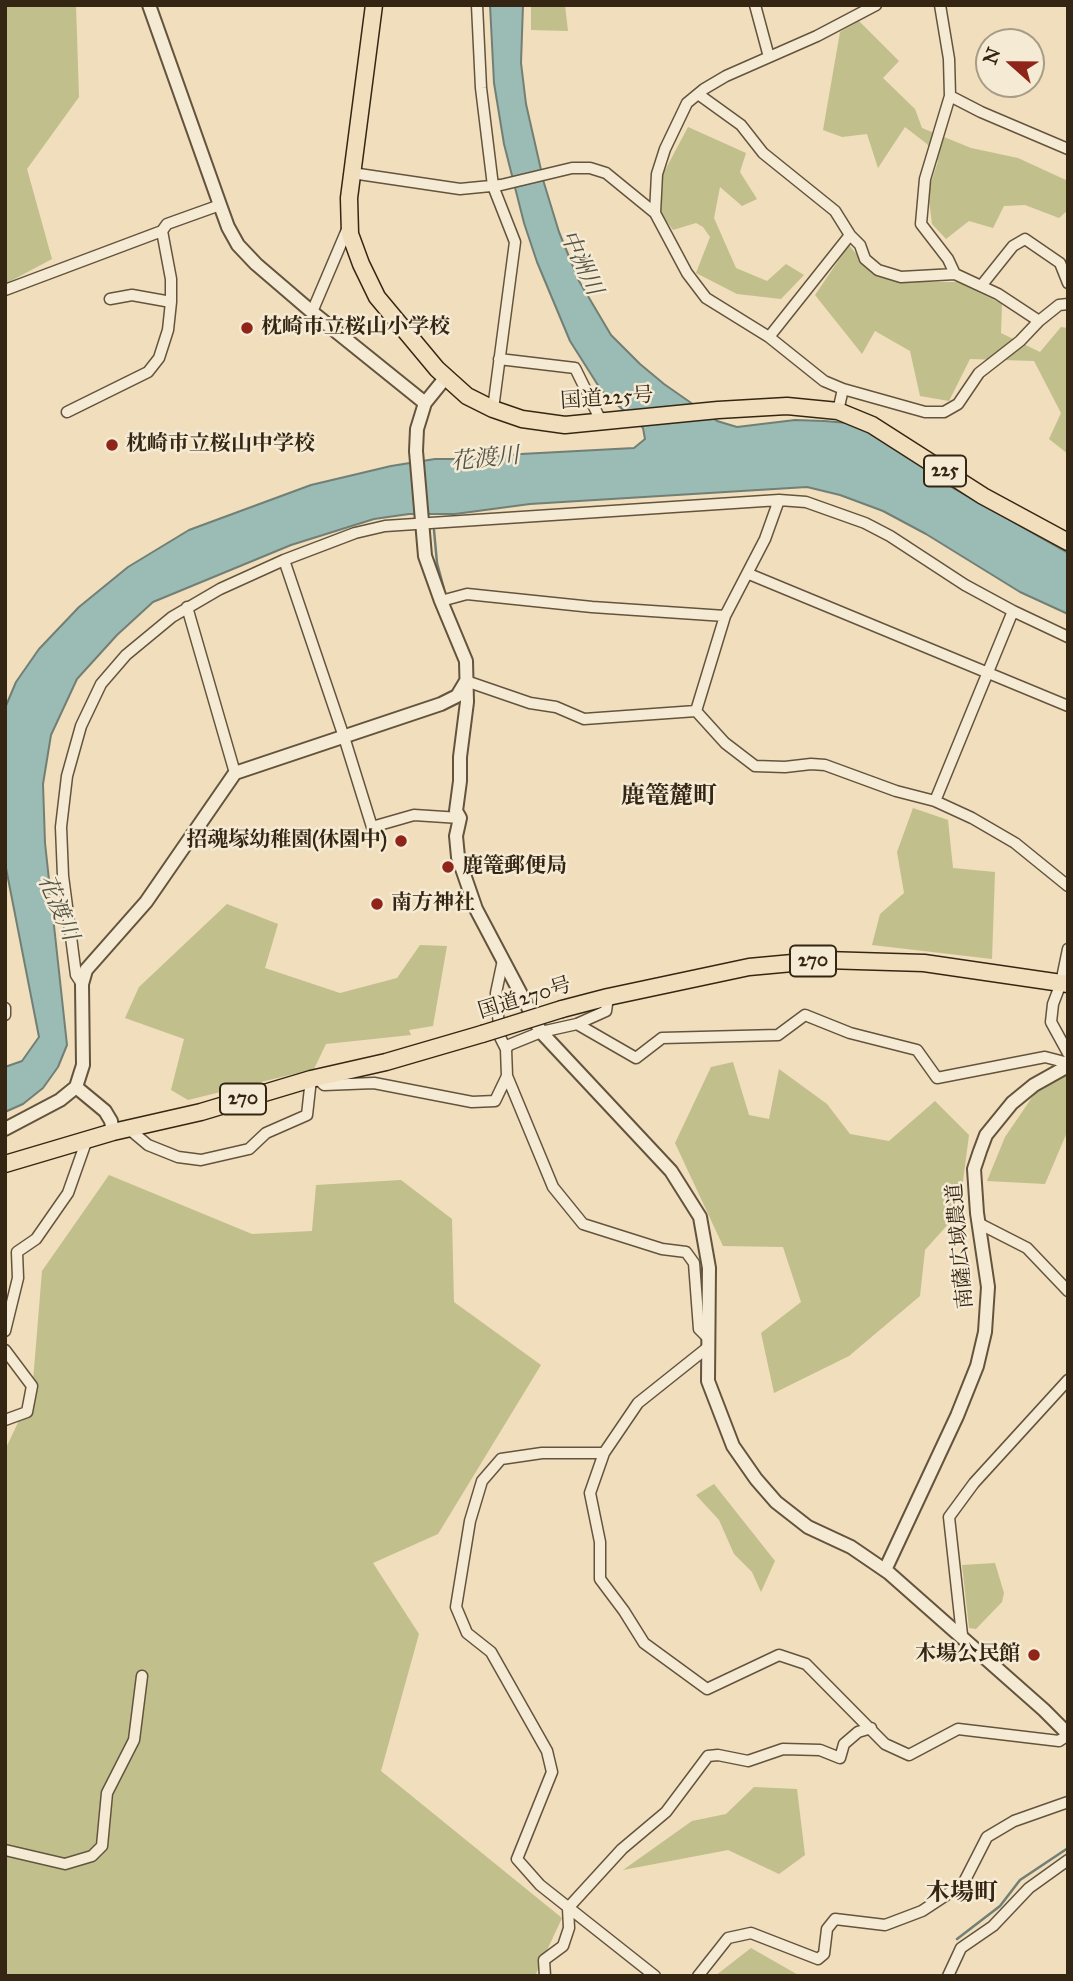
<!DOCTYPE html>
<html>
<head>
<meta charset="utf-8">
<style>
	body { margin:0 }
	#map { position:relative; width:1073px; height:1981px; overflow:hidden; background:#f0debc; font-family:"IM FELL Great Primer",serif }
	canvas { display:block }
	.frame { position:absolute; inset:0; border:7px solid #352614; pointer-events:none }
	.north { position:absolute; left:975px; top:28px; width:70px; height:70px; box-sizing:border-box; background:#f5ead3; border:2px solid #a89c87; border-radius:50%; rotate:291deg; font-size:19px; font-weight:700; line-height:28px; text-align:center; color:#352614 }
	.north::after { content:''; display:block; margin:auto; width:24px; height:32px; background:#8f2418; clip-path:polygon(50% 0,100% 100%,50% 72%,0 100%) }
</style>
</head>
<body>
<div id="map">
<canvas width="1073" height="1981"></canvas>
<div class="frame"></div>
<div class="north">N</div>
</div>
<script>
const ctx = document.querySelector('canvas').getContext('2d');
ctx.lineJoin = 'round';
function fill(path, color) { ctx.fillStyle = color; ctx.fill(path, 'evenodd'); }
const shape = rows => new Path2D(rows.map(r => 'M' + r).join(''));
function strokePath(path, color, width, dash) { ctx.strokeStyle = color; ctx.lineWidth = width; ctx.lineCap = dash ? 'butt' : 'round'; ctx.setLineDash(dash || []); ctx.stroke(path); }
function write(font, color, halo, rows, align = 'center') {
  ctx.font = font + ' "IM FELL Great Primer","Noto Serif JP",serif'; ctx.lineWidth = 5; ctx.setLineDash([]); ctx.textBaseline = 'middle'; ctx.strokeStyle = halo; ctx.fillStyle = color; for (const [text, x, y, turn = 0] of rows) {
    ctx.save(); ctx.translate(x, y); ctx.rotate((+turn || 0) * Math.PI / 180); ctx.textAlign = isNaN(turn) ? turn : align; if (halo) ctx.strokeText(text, 0, 0); ctx.fillText(text, 0, 0); ctx.restore();
  }
}
const green = shape([
	[5,5,76,5,79,97,27,169,52,259,5,284],
	[531,5,565,5,568,31,531,30],
	[859,21,899,61,883,78,915,109,922,128,971,148,1018,158,1068,181,1068,210,1059,218,1025,205,1004,206,993,228,969,221,946,239,932,224,928,192,938,161,927,144,905,127,878,168,867,134,842,137,823,130,840,32],
	[688,127,746,153,740,172,757,199,742,206,720,187,714,218,736,268,767,281,786,264,804,275,781,299,737,294,696,273,710,237,703,227,696,223,673,230,659,211,663,174],
	[849,245,872,273,899,282,958,282,1002,304,1001,333,1040,352,1061,327,1068,328,1068,454,1049,439,1061,413,1034,361,970,359,949,401,920,396,910,351,875,331,862,354,815,295],
	[913,808,948,820,953,868,995,872,992,959,872,945,880,914,904,893,897,852],
	[227,904,278,924,265,968,340,993,397,978,420,945,447,946,433,1026,409,1030,411,1035,326,1044,314,1069,188,1100,171,1090,184,1039,125,1018,139,987],
	[733,1062,749,1115,769,1119,779,1069,827,1104,850,1134,889,1141,935,1101,969,1135,959,1212,925,1250,920,1296,849,1356,774,1393,761,1333,801,1302,783,1247,723,1246,675,1143,711,1067],
	[1067,1074,1068,1130,1045,1184,987,1181,1005,1137,1037,1090],
	[109,1175,252,1234,312,1231,316,1185,401,1180,452,1219,454,1302,541,1365,438,1534,373,1563,419,1634,381,1771,562,1918,535,1976,5,1976,5,1450,32,1393,42,1271],
	[714,1484,775,1561,761,1592,752,1572,734,1554,719,1520,696,1495],
	[995,1563,1004,1593,1002,1602,976,1629,969,1628,962,1565],
	[754,1787,797,1789,805,1855,779,1874,728,1850,623,1870,692,1821,726,1814],
	[751,1948,800,1976,715,1976]
]);
const water = shape([
	[490,5,523,5,521,63,526,104,544,183,559,232,579,281,611,335,640,364,664,384,717,421,737,427,795,420,824,421,848,423,875,432,953,488,1068,553,1068,614,1020,592,926,534,883,511,840,495,807,487,530,504,455,514,409,514,374,519,291,545,153,602,117,635,77,679,51,735,43,784,45,843,67,1045,58,1067,43,1088,23,1104,5,1112,5,1067,22,1061,39,1037,5,863,5,708,16,682,39,649,79,607,128,567,189,530,311,485,391,466,435,459,475,459,521,454,634,448,645,439,643,428,601,390,570,341,537,262,524,223,504,144,494,83,490,5]
]);
const stream = shape([
	[434,530,437,563,444,589],
	[957,1939,1000,1906,1020,1880,1068,1848]
]);
const minor = shape([
	[477,5,481,88,493,186,515,242,493,409],
	[755,5,769,57],
	[940,5,949,59,950,96,925,179,921,224,948,259,955,274],
	[698,94,741,125,763,153,835,211,850,235],
	[950,96,981,112,1068,149],
	[352,173,460,189,501,185,572,168,590,168,606,173,655,213],
	[981,286,1013,246,1025,239,1060,263,1068,283],
	[5,290,162,231,167,224,220,205],
	[110,299,132,295,171,302],
	[312,312,349,225],
	[769,337,850,235,860,245,865,259,878,270,901,277,955,274,998,294,1039,321],
	[499,359,575,368,602,423],
	[843,389,925,412,944,412,958,404,979,373,1020,341,1039,321,1059,305,1068,304],
	[838,411,843,389,824,381,769,337,706,298,687,273,655,213,657,174,665,149,687,103,704,89,726,76,817,36,876,5],
	[67,412,148,372,159,358,168,330,171,302,171,279,162,231],
	[284,560,344,737,372,827,414,815,460,818],
	[749,574,1068,706],
	[441,601,467,594,592,607,725,616],
	[187,607,235,773],
	[466,681,530,703,556,707,584,719,696,711,725,743,755,766,785,767,811,764,825,765,896,791,935,801,972,818,1015,843,1068,886],
	[696,711,725,616,765,539,779,500,806,502,865,523,890,536,965,585,1013,611,1068,637],
	[935,801,1013,611],
	[1068,949,1061,983,1053,1004,1051,1022,1068,1053],
	[503,960,496,993,500,1037,506,1049],
	[82,984,76,975,63,876,61,827,67,776,81,726,101,684,126,655,172,617,220,589,284,560,355,533,385,526,779,500],
	[608,997,606,1011,577,1024,541,1032,509,1045,506,1049,507,1076,553,1187,583,1224,662,1249,686,1252,694,1263,699,1329,707,1337],
	[5,1008,5,1015],
	[577,1024,636,1058,662,1038,778,1035,805,1015,850,1033,917,1050,937,1078,1045,1057,1068,1063],
	[317,1078,324,1085,374,1083,472,1102,495,1101,507,1076],
	[129,1129,148,1145,178,1157,201,1160,249,1149,266,1133,307,1115,311,1079],
	[980,1224,1027,1248,1068,1291],
	[5,1331,18,1278,17,1252,36,1239,68,1193,86,1142],
	[707,1348,638,1403,604,1453,590,1493,600,1542,600,1579,624,1611,644,1643,707,1689,779,1655,806,1664,885,1744,909,1755,958,1729,1059,1741,1068,1735],
	[5,1350,32,1386,27,1412,5,1420],
	[604,1453,542,1453,501,1459,482,1481,470,1521,456,1607,467,1633,491,1652,547,1751,552,1772,517,1859,540,1885,655,1976],
	[962,1635,949,1517,974,1483,1068,1380],
	[5,1850,65,1864,92,1856,102,1846,107,1793,134,1740,142,1676],
	[545,1976,544,1960,563,1946,569,1928,568,1908,622,1849,666,1812,708,1756,718,1755,748,1761,783,1749,820,1750,840,1758,844,1744,858,1732,871,1728],
	[698,1976,728,1938,751,1933,818,1959,824,1954,827,1929,835,1919,885,1925,922,1911,963,1884,987,1837,1014,1821,1068,1802],
	[948,1976,961,1948,993,1926,1029,1888,1068,1860]
]);
const tertiary = shape([
	[149,5,220,205,228,227,238,245,256,264,312,312,425,403],
	[446,377,425,403,417,429,416,451,425,556,441,601,466,661,467,702,460,757,460,781,456,811,460,818,456,836,458,857,476,909,541,1032,671,1171,700,1217,709,1268,708,1381,733,1446,756,1479,776,1502,808,1527,851,1547,889,1573,1044,1710,1068,1734],
	[76,1087,105,1111,111,1121,113,1132],
	[5,1129,60,1100,76,1087,83,1065,82,984,86,970,146,902,235,773,441,704,457,696,466,681],
	[885,1570,957,1416,977,1366,985,1332,988,1287,977,1213,974,1169,980,1151,986,1135,1012,1103,1034,1085,1068,1066]
]);
const trunk = shape([
	[374,5,349,198,350,234,361,264,377,297,437,369,467,396,493,409,522,419,565,425,718,410,787,406,838,411,872,425,983,496,1068,542],
	[562,1009,608,997,749,967,825,960,924,963,1068,984],
	[5,1164,113,1132,201,1112,311,1079,386,1062,482,1034]
]);
const trunkBridge = shape([
	[482,1034,562,1009]
]);
const markers = [
	[247,328,7,"#8f2418"],
	[112,445,7,"#8f2418"],
	[401,841,7,"#8f2418"],
	[448,867,7,"#8f2418"],
	[377,904,7,"#8f2418"],
	[1034,1655,7,"#8f2418"]
];
const shields = [
	[945,471,42],
	[813,961,46],
	[243,1099,46]
];
const shieldNames = [
	["225",945,471],
	["270",813,961],
	["270",243,1099]
];
const poiNames = [
	["枕崎市立桜山小学校",261,328],
	["枕崎市立桜山中学校",126,445],
	["招魂塚幼稚園(休園中)",387,841,"right"],
	["鹿篭郵便局",462,867],
	["南方神社",391,904],
	["木場公民館",1020,1655,"right"]
];
const streetNames = [
	["国道225号",607,399,-4],
	["国道270号",525,999,-17],
	["南薩広域農道",961,1246,-95]
];
const waterNames = [
	["中洲川",580,263,65],
	["花渡川",485,460,-6],
	["花渡川",57,908,67]
];
const quarterNames = [
	["鹿篭麓町",669,797],
	["木場町",962,1894]
];
fill(green, '#c1bf8c');
fill(water, '#9bbbb5');
strokePath(water, '#727f75', 2);
strokePath(stream, '#727f75', 2.5);
strokePath(minor, '#64543e', 13);
strokePath(tertiary, '#64543e', 16);
strokePath(trunk, '#352614', 19);
strokePath(minor, '#f5ead3', 10);
strokePath(tertiary, '#f5ead3', 12);
strokePath(trunk, '#f0debc', 16);
strokePath(trunkBridge, '#352614', 19, []);
strokePath(trunkBridge, '#f0debc', 16);
for (const [x, y, r, color] of markers) { const dot = new Path2D(); dot.arc(x, y, r, 0, 2 * Math.PI); ctx.fillStyle = color; ctx.fill(dot); strokePath(dot, '#f5ead3', 2.5); }
for (const [x, y, w] of shields) { const box = new Path2D(); box.roundRect(x - w / 2, y - 15.5, w, 31, 5); ctx.fillStyle = '#f5ead3'; ctx.fill(box); strokePath(box, '#352614', 2); }
write('bold 19px', '#352614', null, shieldNames);
write('bold 21px', '#352614', '#f5ead3', poiNames, 'left');
write('21px', '#352614', '#f5ead3', streetNames);
write('italic 23px', '#545344', '#f5ead3', waterNames);
write('bold 24px', '#352614', '#f5ead3', quarterNames);
</script>
</body>
</html>
